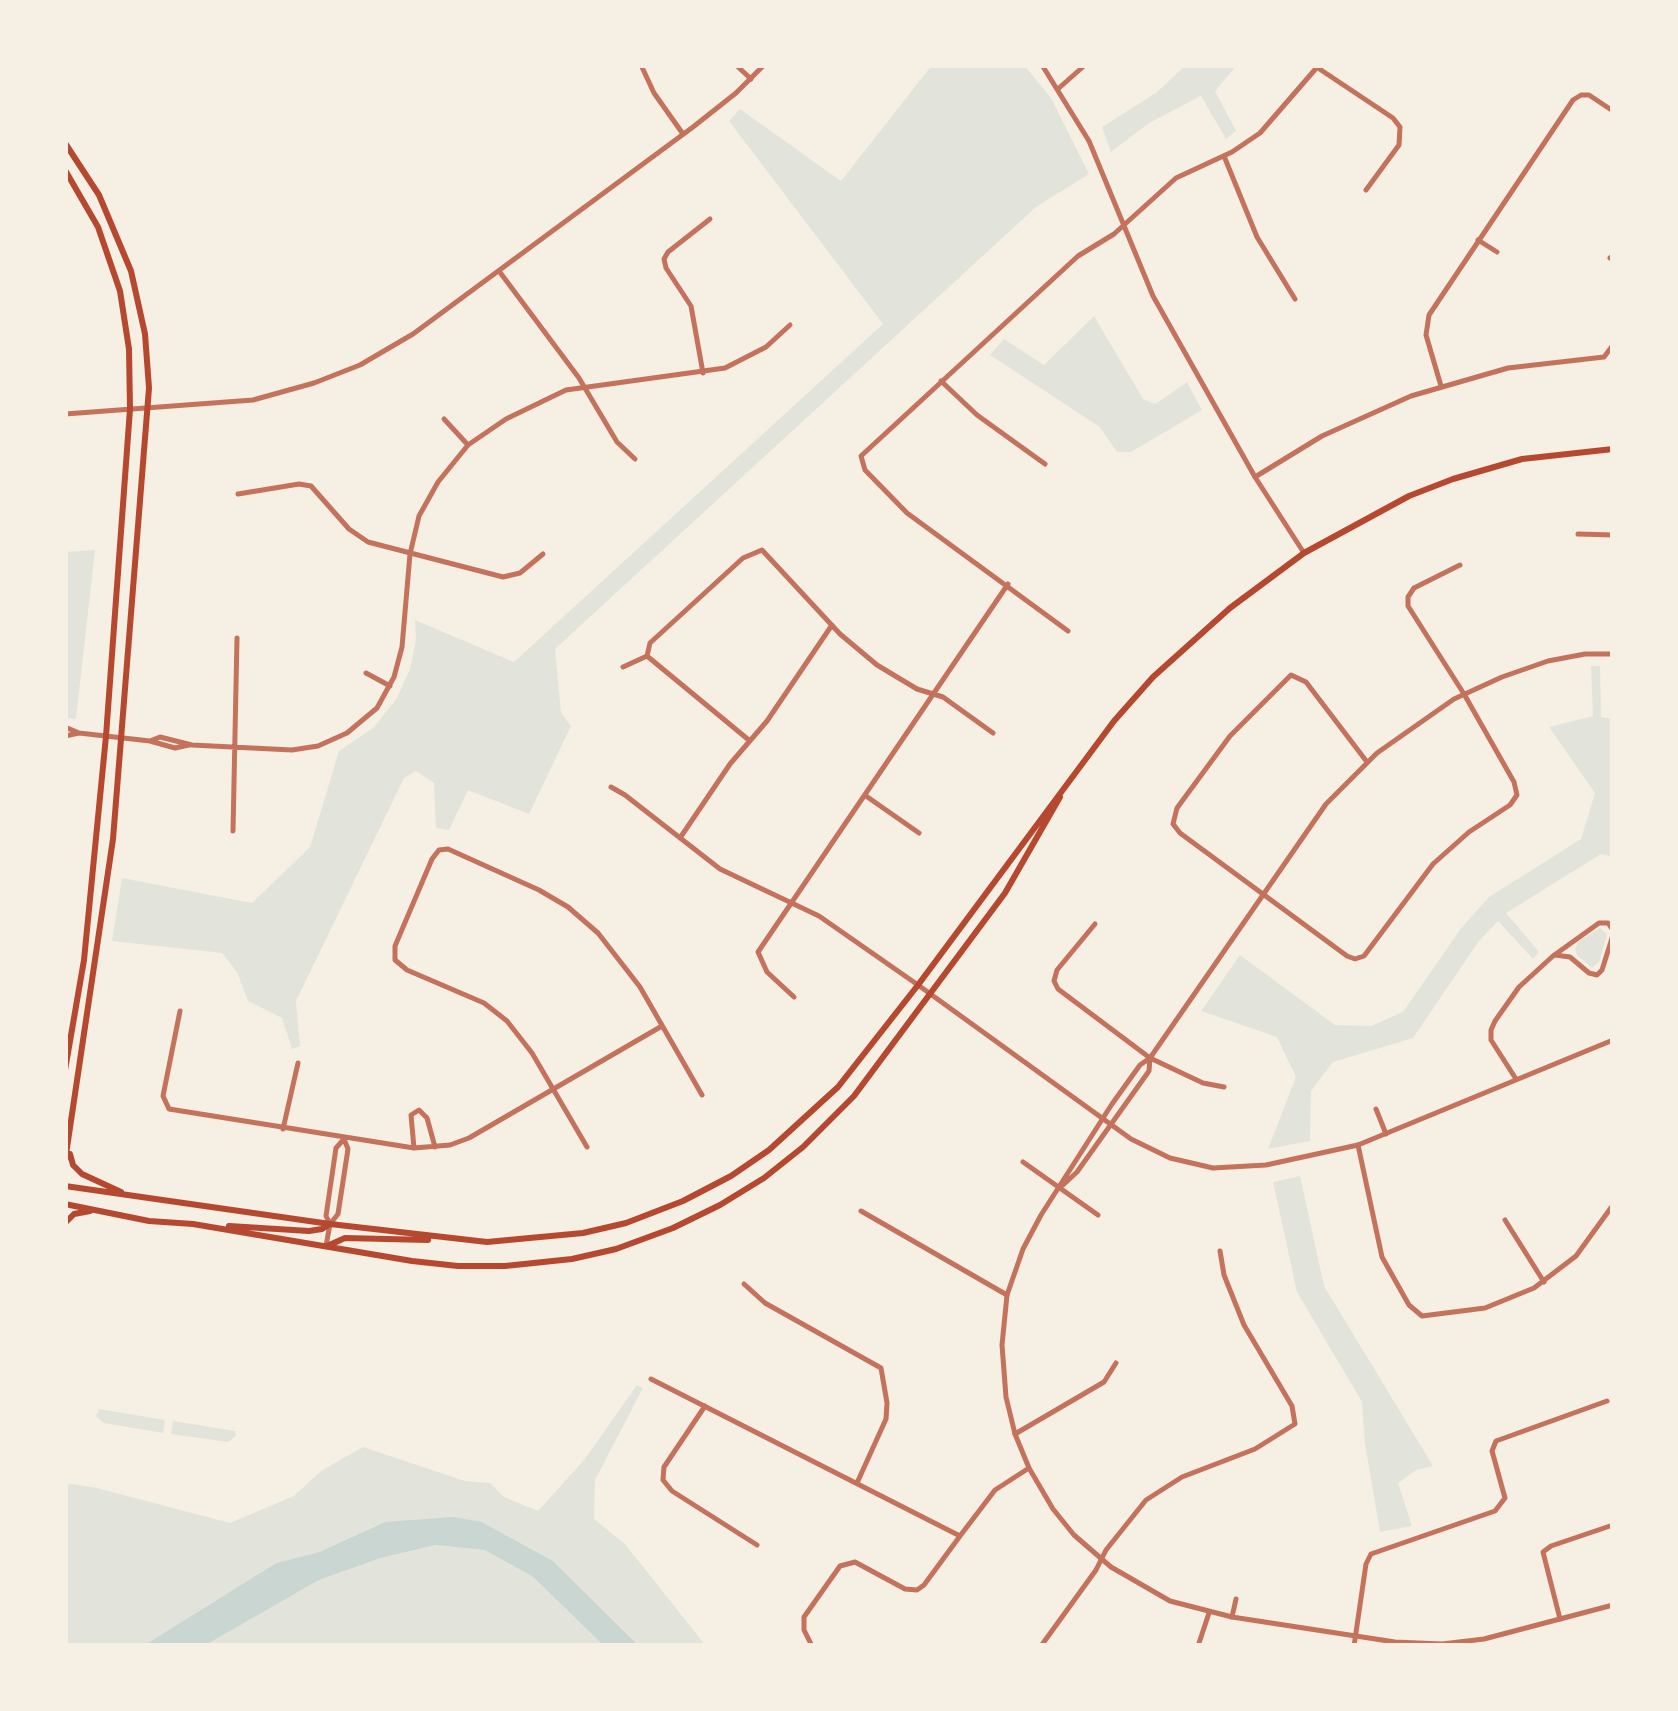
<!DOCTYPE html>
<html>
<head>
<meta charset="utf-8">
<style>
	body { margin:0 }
	#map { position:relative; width:1678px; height:1711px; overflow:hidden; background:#f6efe4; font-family:"Asap Condensed",sans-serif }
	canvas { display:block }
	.frame { position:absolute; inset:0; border:68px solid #f6efe4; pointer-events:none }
</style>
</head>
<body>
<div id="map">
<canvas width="1678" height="1711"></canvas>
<div class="frame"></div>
</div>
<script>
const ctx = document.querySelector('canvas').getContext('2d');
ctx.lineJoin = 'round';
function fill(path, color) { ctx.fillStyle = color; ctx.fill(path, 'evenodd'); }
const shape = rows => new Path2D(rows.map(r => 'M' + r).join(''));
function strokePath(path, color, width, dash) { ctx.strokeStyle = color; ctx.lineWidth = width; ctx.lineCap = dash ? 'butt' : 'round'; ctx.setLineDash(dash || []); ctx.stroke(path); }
const green = shape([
	[932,65,1024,65,1051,98,1089,174,1036,207,555,649,561,713,571,726,529,814,468,790,449,830,436,828,434,783,416,771,404,778,296,1001,300,1046,292,1049,282,1018,248,1001,237,972,222,953,112,941,122,878,252,903,310,847,339,751,374,727,397,698,410,669,416,640,415,620,514,662,883,324,729,121,740,109,841,181],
	[1186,65,1237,65,1215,91,1236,131,1226,139,1201,96,1149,123,1111,152,1102,127,1156,93],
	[1094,316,1143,399,1155,404,1187,382,1202,410,1131,452,1117,452,1100,427,990,355,1004,339,1044,365],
	[95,550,76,719,65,718,65,552],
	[1591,666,1600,666,1601,717,1613,719,1613,857,1601,854,1506,913,1539,952,1533,959,1498,921,1479,941,1413,1038,1333,1062,1311,1091,1310,1141,1268,1149,1296,1077,1277,1037,1201,1011,1240,955,1335,1025,1371,1026,1403,1012,1462,927,1489,897,1581,839,1595,793,1549,727,1593,716],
	[1600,928,1607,934,1599,962,1592,968,1577,955,1575,949,1579,941],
	[1300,1176,1324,1286,1433,1466,1416,1470,1398,1483,1412,1526,1380,1532,1365,1444,1362,1402,1297,1292,1273,1182],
	[637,1385,643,1388,595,1480,594,1519,625,1544,706,1646,639,1646,553,1561,482,1522,385,1522,319,1552,276,1563,143,1646,65,1646,65,1483,97,1488,230,1523,294,1496,321,1471,363,1447,465,1481,490,1483,504,1497,538,1511,584,1460],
	[99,1409,165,1420,163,1433,104,1423,96,1416],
	[173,1421,235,1431,236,1436,228,1442,171,1434],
	[436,1545,484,1550,532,1576,604,1646,204,1646,319,1580,381,1558]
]);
const water = shape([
	[453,1517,482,1522,553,1561,639,1646,604,1646,532,1576,484,1550,436,1545,381,1558,319,1580,204,1646,143,1646,276,1563,319,1552,385,1522]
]);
const minor = shape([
	[736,65,751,79],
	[1318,68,1393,118,1400,127,1399,145,1366,190],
	[1059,88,1085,65],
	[1224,156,1257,237,1295,299],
	[1478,240,1497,252],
	[1610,258,1613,260],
	[499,271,579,378,617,442,635,459],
	[703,373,691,306,666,268,664,259,668,252,710,219],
	[941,381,977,415,1045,464],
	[1441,386,1426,335,1429,315,1573,100,1581,95,1589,95,1613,111],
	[444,419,468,445],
	[1255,477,1322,436,1411,396,1508,368,1604,357,1613,345],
	[238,494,299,484,311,486,349,529,368,542,503,577,520,573,543,554],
	[1578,534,1613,535],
	[1068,631,907,513,865,470,861,456,1078,256,1114,234,1176,178,1232,152,1260,133,1319,65],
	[647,656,650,643,743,558,762,550,840,634,877,665,917,689,943,697,993,733],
	[623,667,647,656,750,741],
	[366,673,390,686],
	[65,727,79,733],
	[65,736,79,733,150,741,175,748,189,745],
	[150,741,160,737,192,745,292,750,318,746,347,733,377,708,394,677,402,647,410,554,419,516,438,482,468,445,506,419,566,390,725,368,766,347,790,325],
	[1367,762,1306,682,1291,675,1230,736,1177,808,1173,824,1180,833,1347,956,1355,959,1364,956,1433,864,1469,832,1510,805,1517,795,1514,782,1464,694,1408,606,1408,597,1414,588,1460,565],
	[611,787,625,795,720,869,819,916,918,985],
	[866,796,919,833],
	[233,831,237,638],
	[680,838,730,764,767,721,832,625],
	[1095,924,1057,970,1054,981,1058,989,1150,1058,1203,1083,1224,1087],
	[1555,955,1570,957,1589,973,1597,975,1602,970,1613,935],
	[794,997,767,972,758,952,1008,584],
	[180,1011,163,1096,169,1109,414,1148,450,1145,469,1138,662,1026],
	[1516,1079,1491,1040,1491,1030,1495,1021,1519,987,1553,956,1599,923,1608,923,1613,930],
	[1376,1109,1386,1134],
	[283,1129,298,1063],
	[1358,1145,1382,1257,1409,1305,1422,1316,1485,1308,1534,1288,1576,1256,1613,1205],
	[587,1147,532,1053,507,1021,484,1003,407,970,395,960,395,946,432,859,439,850,448,849,539,890,568,907,598,933,640,987,702,1095],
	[414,1148,411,1115,419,1110,427,1118,435,1147],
	[1023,1162,1098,1215],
	[861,1211,1007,1295],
	[1505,1220,1544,1282],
	[330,1224,338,1214,348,1149,344,1139],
	[326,1246,330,1224,326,1216,336,1148,344,1139],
	[744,1284,765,1303,881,1368,887,1403,886,1419,857,1483],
	[651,1379,960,1536,995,1490,1029,1468],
	[705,1406,664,1467,663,1480,672,1491,757,1545],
	[1015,1434,1104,1382,1116,1363],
	[1232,1617,1236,1599],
	[1560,1619,1543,1552,1551,1546,1613,1525],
	[812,1646,804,1630,804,1617,840,1566,855,1562,905,1589,917,1590,924,1585,960,1536],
	[1041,1646,1096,1570,1106,1550,1146,1500,1182,1477,1255,1449,1295,1424,1292,1406,1244,1325,1224,1275,1220,1251],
	[1198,1646,1209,1613],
	[1354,1646,1366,1564,1371,1554,1495,1511,1505,1498,1492,1451,1496,1441,1607,1401]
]);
const tertiary = shape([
	[641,65,654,93,683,134],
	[1042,65,1089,141,1153,296,1255,477,1304,553],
	[65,414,253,400,314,383,360,365,413,334,693,127,736,93,764,65],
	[1613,654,1585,654,1548,661,1502,677,1454,699,1377,753,1326,804,1150,1058,1140,1065,1112,1104,1041,1215,1023,1249,1007,1295,1002,1345,1006,1397,1015,1434,1029,1468,1053,1509,1074,1535,1111,1567,1170,1601,1232,1617,1395,1642,1442,1644,1484,1639,1613,1605],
	[918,985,1131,1139,1170,1158,1213,1168,1266,1165,1358,1145,1613,1040],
	[1063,1185,1077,1172,1149,1071,1150,1058]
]);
const secondary = shape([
	[65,143,99,195,131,271,145,334,149,388,113,839,65,1161],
	[65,170,98,227,120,291,129,349,130,409,106,736,84,960,65,1070],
	[70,1154,73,1165,82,1174,121,1192],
	[65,1186,330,1224,487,1242,583,1233,626,1223,683,1201,731,1176,769,1150,838,1087,918,985,1114,721,1153,677,1230,608,1304,553,1409,496,1453,479,1522,459,1613,449],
	[65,1204,149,1221,193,1224,412,1261,458,1266,505,1266,572,1259,616,1249,673,1228,720,1205,764,1178,803,1147,854,1096,1005,893,1060,797],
	[65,1223,74,1214,90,1211],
	[229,1226,309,1231,322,1229,330,1224],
	[327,1246,345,1238,428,1240]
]);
fill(green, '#e2e4dc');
fill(water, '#c9d6d2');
strokePath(minor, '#c5725c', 5);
strokePath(tertiary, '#c5725c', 5);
strokePath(secondary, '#b5482f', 6);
</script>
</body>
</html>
